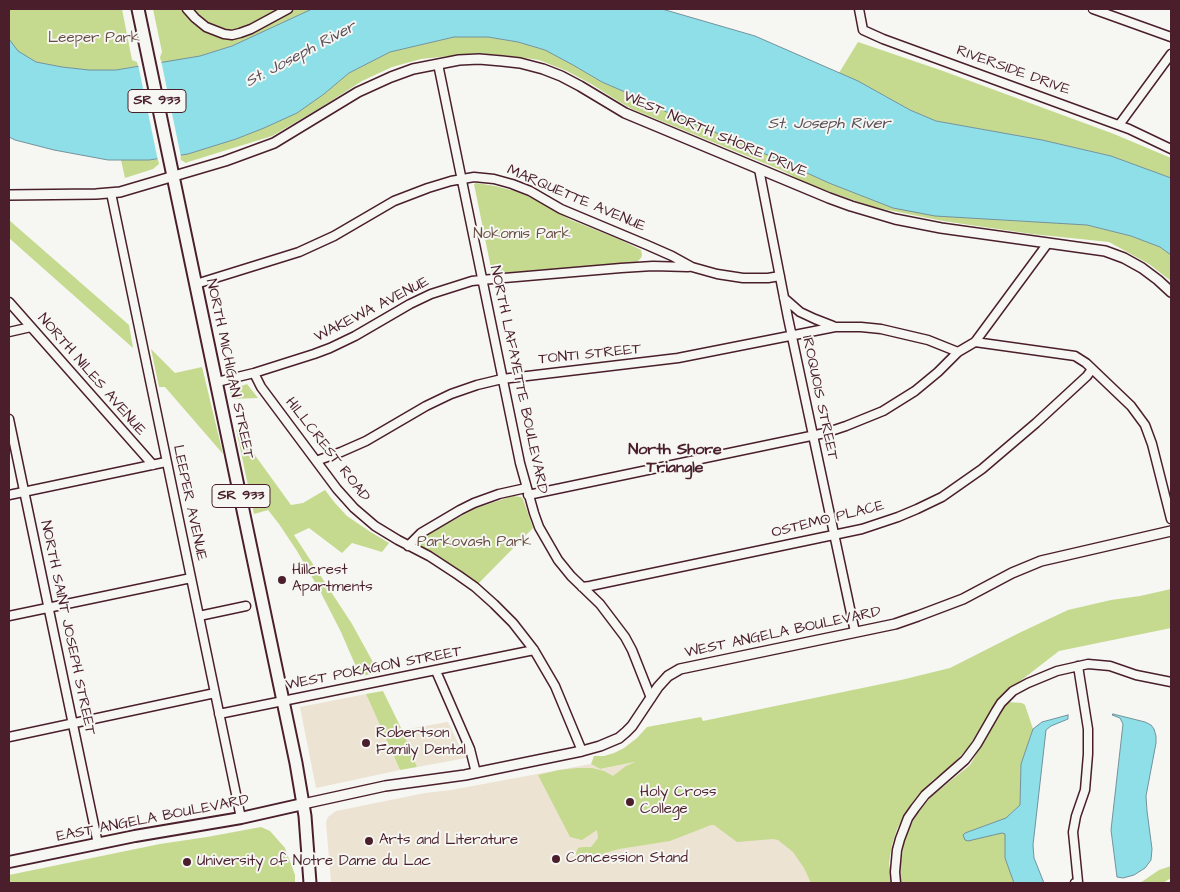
<!DOCTYPE html>
<html>
<head>
<meta charset="utf-8">
<style>
	body { margin:0 }
	#map { position:relative; width:1180px; height:892px; overflow:hidden; background:#f6f6f2; font-family:"Architects Daughter",sans-serif }
	canvas { display:block }
	.frame { position:absolute; inset:0; border:10px solid #4a1f2b; pointer-events:none }
</style>
</head>
<body>
<div id="map">
<canvas width="1180" height="892"></canvas>
<div class="frame"></div>
</div>
<script>
const ctx = document.querySelector('canvas').getContext('2d');
ctx.lineJoin = 'round';
function fill(path, color) { ctx.fillStyle = color; ctx.fill(path, 'evenodd'); }
const shape = rows => new Path2D(rows.map(r => 'M' + r).join(''));
function strokePath(path, color, width, dash) { ctx.strokeStyle = color; ctx.lineWidth = width; ctx.lineCap = dash ? 'butt' : 'round'; ctx.setLineDash(dash || []); ctx.stroke(path); }
function write(font, color, halo, rows, align = 'center') {
  ctx.font = font + ' "Architects Daughter",sans-serif'; ctx.lineWidth = 4; ctx.setLineDash([]); ctx.textBaseline = 'middle'; ctx.strokeStyle = halo; ctx.fillStyle = color; for (const [text, x, y, turn = 0] of rows) {
    ctx.save(); ctx.translate(x, y); ctx.rotate((+turn || 0) * Math.PI / 180); ctx.textAlign = isNaN(turn) ? turn : align; if (halo) ctx.strokeText(text, 0, 0); ctx.fillText(text, 0, 0); ctx.restore();
  }
}
const built = shape([
	[366,694,400,770,316,788,300,707],
	[925,707,867,883,331,883,326,822,328,817,336,811,425,793,451,790,591,764,600,769],
	[448,722,461,749,465,753,466,758,417,767,402,730]
]);
const green = shape([
	[9,9,122,9,132,60,137,62,138,66,116,70,89,70,62,67,36,62,28,57,9,63],
	[153,9,312,9,232,46,200,56,161,63,160,57,162,52],
	[454,37,488,37,518,42,545,50,573,65,602,82,648,102,672,115,739,142,829,183,893,208,1011,221,1055,222,1087,225,1131,236,1160,247,1171,255,1171,281,1149,264,1109,242,1032,234,943,221,873,207,808,184,781,170,632,109,613,98,593,85,567,71,539,60,511,56,478,53,421,59,392,67,362,81,315,111,272,136,188,162,186,163,181,160,180,155,188,154,236,139,264,128,297,113,324,94,349,73,390,52],
	[858,42,943,71,1114,134,1171,158,1171,178,1111,156,1042,140,936,121,910,110,858,81,839,73],
	[158,159,159,164,153,169,125,178,121,160,149,160],
	[476,183,495,186,515,191,534,199,571,220,621,240,641,250,642,255,641,258,637,262,510,273,492,273,474,184],
	[9,220,129,325,133,348,9,238],
	[151,349,175,373,202,367,223,454,165,387,159,387],
	[247,384,258,398,231,399,230,390],
	[236,429,291,505,303,503,325,490,335,503,347,516,369,531,389,543,382,552,352,543,342,553,309,528,294,535,352,624,379,673,360,676,341,632,320,591,297,551,279,524,268,510,254,514],
	[513,496,521,497,523,499,533,528,477,585,455,567,424,550,414,545,430,533,476,508],
	[1171,589,1171,628,1059,651,1006,692,987,717,967,749,947,770,934,779,919,794,907,810,897,829,892,845,889,863,892,883,811,883,804,868,793,852,778,840,773,839,737,842,714,825,711,825,670,841,619,849,605,853,598,858,589,861,581,861,577,857,576,853,578,848,583,847,591,847,598,838,597,830,582,840,570,837,538,775,559,770,577,768,592,768,604,771,613,776,626,766,635,762,600,769,591,764,594,756,604,756,614,753,624,748,637,738,647,727,701,717,703,721,901,680,950,668,1019,633,1068,610,1111,600,1140,596],
	[383,691,402,730,417,767,400,770,366,694],
	[1008,702,1022,703,1025,705,1033,729,1021,764,1020,805,1006,818,965,833,1002,833,1005,834,1005,858,1014,883,901,883,900,869,904,843,910,826,920,809,933,795,970,765,995,722],
	[261,827,270,831,285,848,295,875,295,883,9,883,9,875,160,844,207,837],
	[1171,866,1171,878,1163,883,1140,883,1159,870]
]);
const water = shape([
	[312,9,662,9,755,36,858,81,910,110,936,121,1042,140,1111,156,1171,178,1171,255,1160,247,1131,236,1087,225,935,216,893,208,829,183,739,142,672,115,648,102,602,82,573,65,545,50,518,42,488,37,454,37,390,52,349,73,324,94,297,113,264,128,236,139,188,154,149,160,108,160,54,150,15,140,9,137,9,39,18,51,36,62,62,67,89,70,116,70,200,56,232,46,312,9],
	[1113,714,1145,722,1151,725,1154,729,1156,736,1156,743,1146,796,1147,811,1152,849,1151,860,1145,868,1134,875,1123,878,1117,877,1111,830,1123,724,1120,718,1112,715,1113,714],
	[1068,715,1068,719,1051,726,1046,730,1033,845,1034,858,1044,883,1014,883,1005,858,1005,834,1002,833,968,841,965,840,963,835,965,833,1006,818,1020,805,1021,764,1033,729,1042,722,1068,715]
]);
const pier = shape([
	[161,60,181,157,158,161,138,64]
]);
const minor = shape([
	[187,9,195,18,206,27,224,34,232,35,240,33,251,29,288,9],
	[859,9,863,30,883,39,1129,129,1171,149],
	[1093,9,1171,37],
	[438,64,520,463,534,513,539,527,558,560,571,576,600,604,625,637,632,650,651,698],
	[1119,125,1171,54],
	[759,169,788,318,855,632],
	[111,193,241,818],
	[196,284,299,252,334,236,394,201,428,188,451,181,474,177,494,179,512,184,530,191,561,209,647,245,672,256,692,267,717,274,743,278,768,278,780,276],
	[784,298,800,312,815,319,833,326],
	[9,302,153,465],
	[9,332,31,327],
	[975,342,1075,356,1086,363,1131,406,1145,425,1152,444,1171,519],
	[254,373,261,387,337,489,354,508,375,526,398,540,429,556,458,575,475,587,494,604,513,623,534,650,555,686,582,751],
	[217,382,254,373,314,354,330,348,355,336,410,304,431,294,472,281,481,280,621,268,653,266,688,267],
	[9,419,98,844],
	[316,461,341,452,366,441,426,406,451,394,477,385,502,379,678,358,835,327,861,327,881,329,928,340,958,352],
	[9,495,166,462],
	[528,495,825,433,846,426,883,411,915,391,938,372,958,352,975,342,1048,243],
	[408,546,421,533,460,510,474,503,499,494,526,488],
	[582,587,590,586,862,529,898,517,917,509,942,497,982,469,1036,423,1087,376,1092,369],
	[9,616,191,578],
	[199,616,246,606],
	[436,671,470,749,476,773],
	[219,714,534,650],
	[9,737,215,693],
	[896,883,895,872,897,850,900,839,908,818,915,808,925,795,965,760,977,744,996,711,1001,703,1013,691,1028,683,1057,671,1088,664,1110,666,1136,675,1171,682],
	[1075,883,1078,882,1073,832,1076,816,1085,790,1088,754,1088,729,1078,666]
]);
const tertiary = shape([
	[9,195,96,194,120,192,225,161,274,143,358,92,391,77,413,69,459,60,479,59,502,61,520,63,543,69,561,76,580,86,625,113,829,198,851,206,895,219,941,228,1105,251,1124,258,1142,268,1158,280,1171,292],
	[303,804,385,786,465,775,582,751,600,746,619,738,626,732,632,726,658,687,668,676,680,669,895,624,918,616,963,599,1012,573,1041,561,1171,531]
]);
const secondary = shape([
	[9,862,135,836,241,818,303,804]
]);
const primary = shape([
	[138,9,296,763,305,816,310,883]
]);
const markers = [
	[282,580,5,"#4a1f2b"],
	[366,743,5,"#4a1f2b"],
	[630,802,5,"#4a1f2b"],
	[369,841,5,"#4a1f2b"],
	[556,859,5,"#4a1f2b"],
	[187,862,5,"#4a1f2b"]
];
const shields = [
	[157,101,58],
	[241,496,58]
];
const shieldNames = [
	["SR 933",157,101],
	["SR 933",241,496]
];
const parkNames = [
	["Leeper Park",94,39],
	["Nokomis Park",522,235],
	["Parkovash Park",474,543]
];
const streetNames = [
	["RIVERSIDE DRIVE",1013,71,20],
	["WEST NORTH SHORE DRIVE",715,135,23],
	["MARQUETTE AVENUE",576,199,23],
	["WAKEWA AVENUE",372,310,-27],
	["TONTI STREET",590,355,-6],
	["NORTH MICHIGAN STREET",229,369,78],
	["NORTH NILES AVENUE",91,375,49],
	["NORTH LAFAYETTE BOULEVARD",518,380,78],
	["IROQUOIS STREET",819,398,78],
	["HILLCREST ROAD",327,450,52],
	["LEEPER AVENUE",189,503,78],
	["OSTEMO PLACE",828,520,-14],
	["NORTH SAINT JOSEPH STREET",67,628,78],
	["WEST ANGELA BOULEVARD",783,633,-12],
	["WEST POKAGON STREET",374,669,-11],
	["EAST ANGELA BOULEVARD",153,819,-11]
];
const poiNames = [
	["Hillcrest",292,571],
	["Apartments",292,588],
	["Robertson",376,734],
	["Family Dental",376,751],
	["Holy Cross",640,793],
	["College",640,810],
	["Arts and Literature",379,841],
	["Concession Stand",566,859],
	["University of Notre Dame du Lac",197,862]
];
const waterNames = [
	["St. Joseph River",301,55,-28],
	["St. Joseph River",829,125]
];
const neighbourhoodNames = [
	["North Shore",675,451],
	["Triangle",675,469]
];
fill(built, '#ece3d2');
fill(green, '#c5da8f');
fill(water, '#8edfe8');
strokePath(water, '#73929c', 1);
fill(pier, '#f6f6f2');
strokePath(minor, '#4a1f2b', 11);
strokePath(tertiary, '#4a1f2b', 12);
strokePath(secondary, '#4a1f2b', 14);
strokePath(primary, '#4a1f2b', 15);
strokePath(minor, '#f6f6f2', 8);
strokePath(tertiary, '#f6f6f2', 9);
strokePath(secondary, '#f6f6f2', 10);
strokePath(primary, '#f6f6f2', 11);
for (const [x, y, r, color] of markers) { const dot = new Path2D(); dot.arc(x, y, r, 0, 2 * Math.PI); ctx.fillStyle = color; ctx.fill(dot); strokePath(dot, '#f6f6f2', 2); }
for (const [x, y, w] of shields) { const box = new Path2D(); box.roundRect(x - w / 2, y - 11.5, w, 23, 4); ctx.fillStyle = '#f6f6f2'; ctx.fill(box); strokePath(box, '#4a1f2b', 1); }
write('bold 14px', '#4a1f2b', null, shieldNames);
write('15px', '#694e44', '#f6f6f2', parkNames);
write('15px', '#4a1f2b', '#f6f6f2', streetNames);
write('15px', '#4a1f2b', '#f6f6f2', poiNames, 'left');
write('italic 16px', '#5b4f5a', '#f6f6f2', waterNames);
write('bold 16px', '#4a1f2b', '#f6f6f2', neighbourhoodNames);
</script>
</body>
</html>
